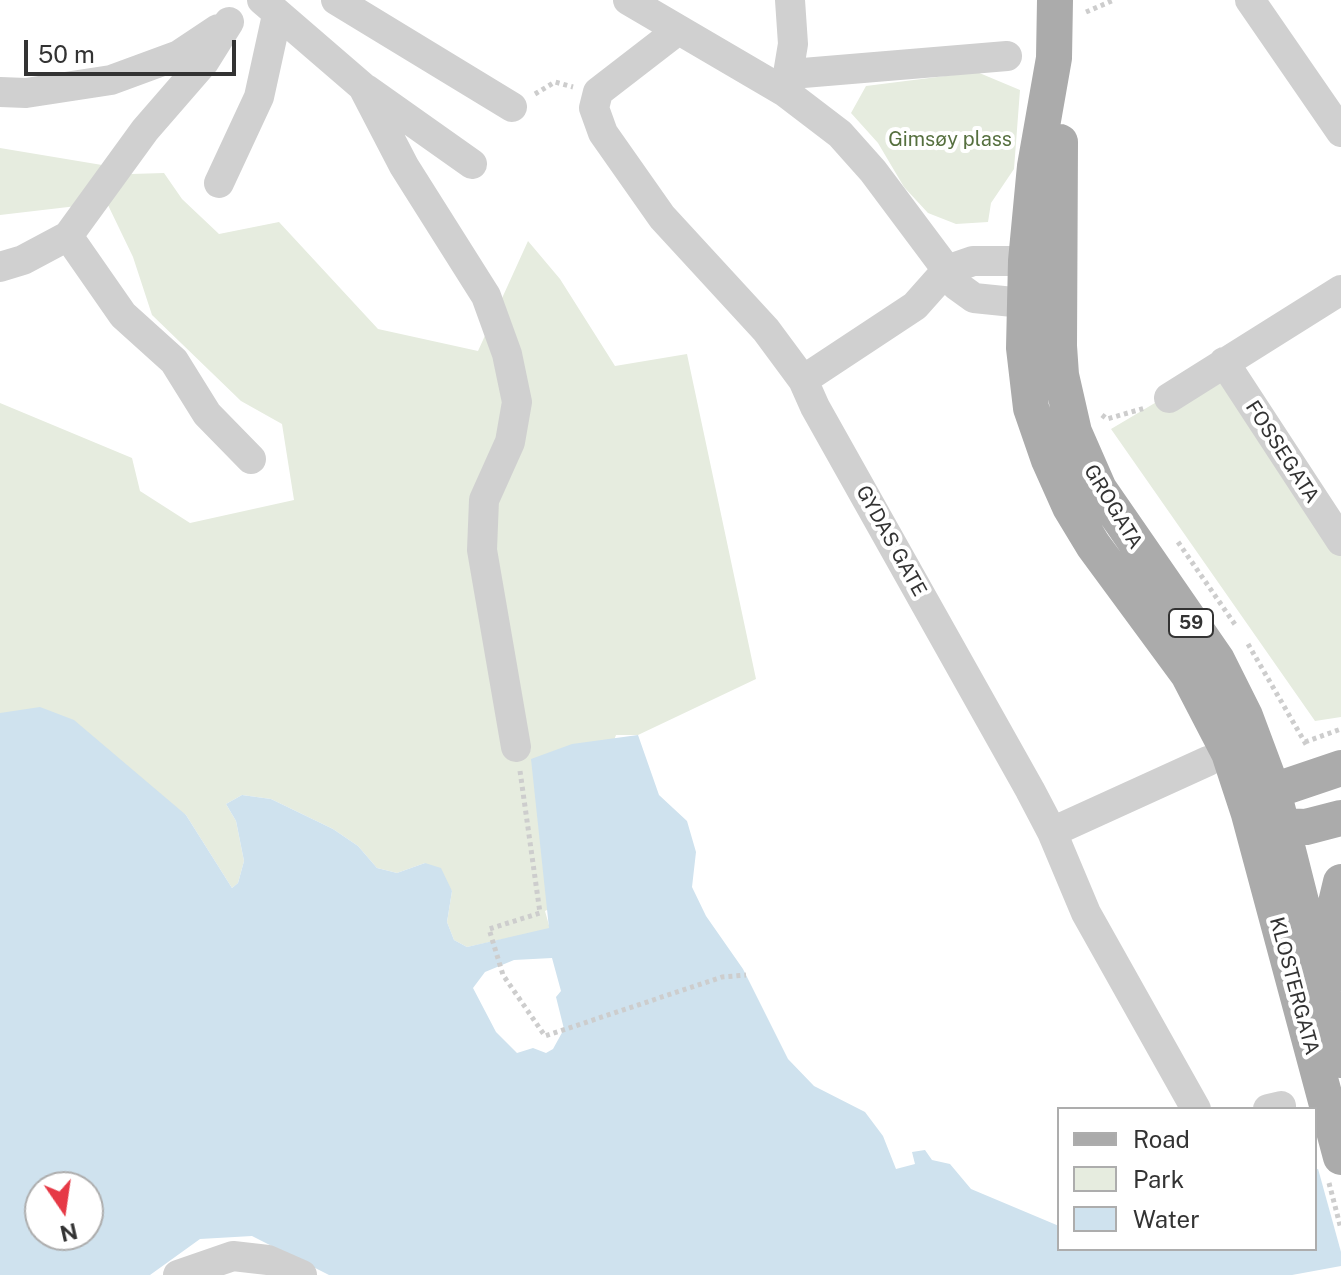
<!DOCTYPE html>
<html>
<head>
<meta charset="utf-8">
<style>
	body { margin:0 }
	#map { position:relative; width:1341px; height:1275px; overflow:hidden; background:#fff; font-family:"Public Sans",sans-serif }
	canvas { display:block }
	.legend { position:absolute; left:1057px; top:1107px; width:260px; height:144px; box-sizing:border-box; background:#fff; border:2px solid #adadad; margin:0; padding:10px 14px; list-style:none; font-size:24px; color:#333 }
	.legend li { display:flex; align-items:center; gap:16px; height:40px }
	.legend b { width:40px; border:2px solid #adadad }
	.north { position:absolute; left:24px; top:1171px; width:80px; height:80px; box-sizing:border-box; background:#fff; border:2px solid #adadad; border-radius:50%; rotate:167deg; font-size:22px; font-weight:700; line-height:32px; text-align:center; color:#333 }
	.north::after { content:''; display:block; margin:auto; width:28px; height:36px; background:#e63946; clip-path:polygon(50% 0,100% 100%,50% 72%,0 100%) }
	.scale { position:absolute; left:24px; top:40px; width:212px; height:36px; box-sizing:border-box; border:4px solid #333; border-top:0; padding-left:10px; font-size:24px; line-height:28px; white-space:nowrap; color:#333; -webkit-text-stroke:6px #fff; paint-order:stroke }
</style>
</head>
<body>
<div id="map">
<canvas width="1341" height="1275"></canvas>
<ul class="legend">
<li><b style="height:10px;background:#ababab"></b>Road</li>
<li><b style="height:22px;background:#e6ecdf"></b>Park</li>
<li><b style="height:22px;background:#cfe2ee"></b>Water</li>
</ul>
<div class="north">N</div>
<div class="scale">50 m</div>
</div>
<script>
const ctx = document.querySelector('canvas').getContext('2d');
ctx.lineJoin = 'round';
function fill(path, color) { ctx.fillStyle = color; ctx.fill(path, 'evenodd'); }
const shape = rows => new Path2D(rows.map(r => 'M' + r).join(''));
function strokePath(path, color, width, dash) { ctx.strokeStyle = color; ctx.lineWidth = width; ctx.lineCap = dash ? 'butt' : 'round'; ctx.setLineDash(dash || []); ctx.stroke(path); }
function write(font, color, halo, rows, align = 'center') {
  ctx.font = font + ' "Public Sans",sans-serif'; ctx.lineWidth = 8; ctx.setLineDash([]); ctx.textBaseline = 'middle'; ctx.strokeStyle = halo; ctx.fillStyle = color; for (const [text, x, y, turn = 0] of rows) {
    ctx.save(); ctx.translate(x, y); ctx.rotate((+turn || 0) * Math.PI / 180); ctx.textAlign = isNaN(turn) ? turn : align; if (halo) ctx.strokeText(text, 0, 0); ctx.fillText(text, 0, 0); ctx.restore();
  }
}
const green = shape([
	[977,72,1020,90,1014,169,991,203,988,222,956,224,928,213,904,187,878,143,851,113,866,86],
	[0,148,102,165,94,204,0,215],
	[164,173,182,199,219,234,279,222,378,329,478,351,528,241,560,279,615,366,687,354,756,679,638,735,616,735,549,909,545,911,550,929,467,947,454,940,447,922,452,891,425,863,397,873,377,868,358,846,333,829,271,799,242,795,226,804,236,821,244,861,238,883,232,888,186,815,0,713,0,403,132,458,140,491,190,523,294,500,282,424,241,401,152,315,133,257,107,203,131,174],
	[1224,362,1341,553,1341,717,1315,721,1111,429]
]);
const water = shape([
	[40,707,74,720,186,815,232,888,238,883,244,861,236,821,226,804,242,795,271,799,333,829,358,846,377,868,397,873,425,863,441,868,452,891,447,922,454,940,467,947,549,928,531,759,572,744,638,735,659,795,687,821,696,852,692,887,706,916,743,969,788,1059,814,1086,865,1112,883,1136,896,1169,915,1164,912,1152,925,1150,932,1160,950,1164,971,1189,1059,1226,1059,1249,1315,1249,1315,1170,1341,1160,1341,1266,1292,1275,329,1275,252,1236,200,1239,150,1275,0,1275,0,713],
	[552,958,561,991,556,997,564,1029,553,1049,546,1053,533,1048,517,1053,496,1032,473,988,485,972,514,960],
	[40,1187,88,1187,88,1235,40,1235]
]);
const pier = shape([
	[1341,1156,1341,1252,1317,1165]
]);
const path = shape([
	[1086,12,1114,0],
	[535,94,555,82,573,87],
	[1102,415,1107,419,1145,408],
	[1178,542,1236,626],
	[1248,644,1307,746],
	[1305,742,1341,729],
	[520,771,540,913,489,929,503,975,545,1036,722,977,746,975],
	[1329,1183,1341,1229]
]);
const minor = shape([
	[262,0,363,87,404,166,486,296,507,354,517,402,510,442,484,500,482,550,516,747],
	[336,0,512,107],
	[628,0,785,92,840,134,873,171,947,270,956,285,974,298,1023,303,1056,287,1026,261,973,261,947,270,915,306,803,380],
	[1250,0,1341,132],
	[677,31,598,92,594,108,603,133,662,217,766,330,803,380,815,407,1030,790,1052,832,1086,913,1196,1109],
	[791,74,1007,56],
	[366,89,472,164],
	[0,92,26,93,111,80,179,55,218,29],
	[785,92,793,44,790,0],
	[219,183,259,97,277,15],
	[68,236,123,315,174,361,207,414,251,459],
	[0,267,23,260,68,236,145,130,204,62,229,22],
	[1224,362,1341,541],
	[1169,398,1341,290],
	[1052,832,1208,761],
	[1268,1109,1281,1106],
	[178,1275,233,1256,268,1260,302,1275]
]);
const major = shape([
	[1055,0,1054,58,1035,166,1026,261,1024,348,1031,408,1049,460,1070,507,1093,545,1188,674,1229,753,1249,814,1341,1157],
	[1060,142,1059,346,1061,375,1074,432,1099,489,1217,660,1245,716,1273,791,1341,1060],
	[1257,807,1273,791,1341,768],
	[1262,819,1282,826,1306,827,1341,818],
	[1332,976,1335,907,1341,882]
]);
const shields = [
	[1191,623,44]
];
const shieldNames = [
	["59",1191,623]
];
const parkNames = [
	["Gimsøy plass",950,140]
];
const streetNames = [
	["FOSSEGATA",1282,452,57],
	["GROGATA",1113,507,59],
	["GYDAS GATE",891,541,61],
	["KLOSTERGATA",1294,986,75]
];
fill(green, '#e6ecdf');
fill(water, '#cfe2ee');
fill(pier, '#fff');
strokePath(path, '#cdcdcd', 5, [4, 4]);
strokePath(minor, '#d0d0d0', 30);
strokePath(major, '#ababab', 36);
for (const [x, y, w] of shields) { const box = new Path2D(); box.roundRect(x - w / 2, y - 14, w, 28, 6); ctx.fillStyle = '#fff'; ctx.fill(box); strokePath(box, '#333', 2); }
write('bold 18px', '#333', null, shieldNames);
write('20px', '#56703f', '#fff', parkNames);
write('20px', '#333', '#fff', streetNames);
</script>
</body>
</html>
